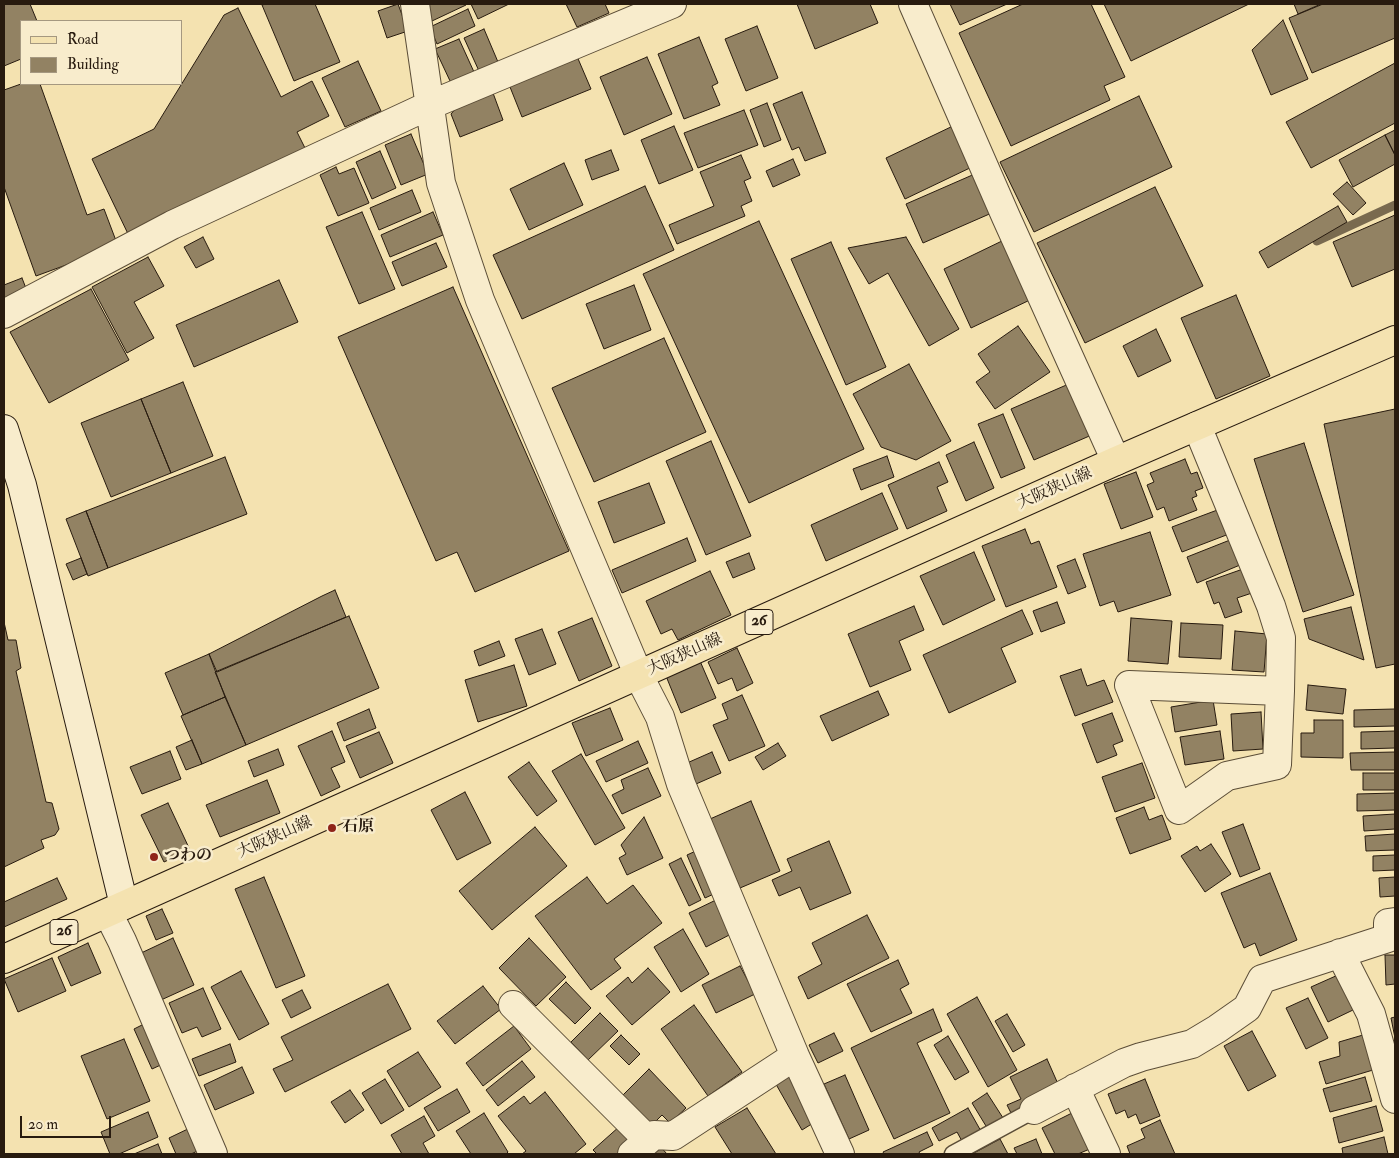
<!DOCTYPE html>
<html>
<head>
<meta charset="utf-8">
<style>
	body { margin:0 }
	#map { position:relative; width:1399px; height:1158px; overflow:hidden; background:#f4e2b0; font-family:"IM FELL Double Pica",serif }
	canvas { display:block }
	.frame { position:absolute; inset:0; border:5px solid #281b0f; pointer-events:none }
	.legend { position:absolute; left:20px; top:20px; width:162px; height:65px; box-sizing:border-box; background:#f8eccc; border:1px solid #a59880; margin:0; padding:6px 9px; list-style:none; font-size:15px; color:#281b0f }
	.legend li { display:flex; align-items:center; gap:10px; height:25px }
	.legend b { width:25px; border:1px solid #a59880 }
	.scale { position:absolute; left:20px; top:1116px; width:91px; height:22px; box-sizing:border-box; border:2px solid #281b0f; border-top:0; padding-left:6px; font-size:15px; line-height:18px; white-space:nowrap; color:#281b0f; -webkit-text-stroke:4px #f8eccc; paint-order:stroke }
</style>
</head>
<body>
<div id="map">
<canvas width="1399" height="1158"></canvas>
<div class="frame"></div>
<ul class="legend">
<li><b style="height:6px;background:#f4e2b0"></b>Road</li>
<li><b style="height:14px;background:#928263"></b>Building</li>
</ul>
<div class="scale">20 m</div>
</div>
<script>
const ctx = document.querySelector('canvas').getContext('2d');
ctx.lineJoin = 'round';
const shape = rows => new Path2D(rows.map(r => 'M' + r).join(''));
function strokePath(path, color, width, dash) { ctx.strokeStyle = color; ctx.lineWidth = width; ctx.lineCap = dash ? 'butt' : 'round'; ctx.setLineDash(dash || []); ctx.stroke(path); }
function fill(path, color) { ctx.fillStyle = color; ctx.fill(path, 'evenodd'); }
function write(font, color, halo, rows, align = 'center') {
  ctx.font = font + ' "IM FELL Double Pica","Noto Serif JP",serif'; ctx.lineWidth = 5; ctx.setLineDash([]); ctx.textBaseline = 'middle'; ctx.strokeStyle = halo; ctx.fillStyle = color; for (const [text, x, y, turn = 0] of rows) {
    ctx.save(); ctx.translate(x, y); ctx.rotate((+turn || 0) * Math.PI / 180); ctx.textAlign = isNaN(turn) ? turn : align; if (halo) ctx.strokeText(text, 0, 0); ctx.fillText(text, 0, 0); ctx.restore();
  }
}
const stream = shape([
	[1317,241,1395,205]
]);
const building = shape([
	[4,4,30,4,37,21,21,21,21,59,4,66,4,4],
	[266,4,315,4,340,62,294,81,262,5,266,4],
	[398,4,408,31,387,38,378,11,398,4],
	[424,4,466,4,466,5,432,21,424,4],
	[471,4,509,4,478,19,471,4],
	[566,4,605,4,609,13,577,27,566,4],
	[797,4,870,4,878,23,815,49,797,4],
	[950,4,1007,4,960,25,950,4],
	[1023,4,1091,4,1125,77,1104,86,1110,100,1011,146,959,33,1023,4],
	[1104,4,1249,4,1131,61,1104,4],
	[1294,4,1321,4,1298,14,1294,4],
	[1323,4,1395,4,1395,38,1312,73,1289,18,1323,4],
	[238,8,281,97,312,81,329,116,297,132,307,152,130,238,92,159,154,129,224,15,238,8],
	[468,9,475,26,437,44,430,27,468,9],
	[1283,20,1308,79,1271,95,1252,50,1283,20],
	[757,26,778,78,746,91,725,39,757,26],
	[484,29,498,62,479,71,464,38,484,29],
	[699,37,718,83,712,86,720,105,684,119,658,54,699,37],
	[459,39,474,72,451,83,435,49,459,39],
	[576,54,591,89,522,117,508,82,576,54],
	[647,57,672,114,624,135,600,77,647,57],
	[358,61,381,111,345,127,322,78,358,61],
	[1395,63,1395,123,1311,168,1286,122,1395,63],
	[21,84,40,84,87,215,104,209,118,246,36,276,4,187,4,90,21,84],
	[802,92,826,153,805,161,799,147,792,150,773,104,802,92],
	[493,93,503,120,460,137,451,114,458,106,493,93],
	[1139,96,1172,167,1034,232,1000,162,1139,96],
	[767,103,781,140,764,147,750,110,767,103],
	[744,110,758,145,698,168,684,133,744,110],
	[955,125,974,166,905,199,886,158,955,125],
	[674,126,693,170,659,184,641,140,674,126],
	[1395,130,1395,155,1385,135,1395,130],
	[411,134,428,174,401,185,385,145,411,134],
	[1385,135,1395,155,1395,164,1353,187,1339,160,1385,135],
	[611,150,619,170,592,180,585,160,611,150],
	[380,151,396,188,372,199,356,162,380,151],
	[741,155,751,178,744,181,752,201,741,206,745,216,677,244,669,225,714,206,700,172,741,155],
	[793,159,800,175,773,187,766,171,793,159],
	[564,163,583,205,529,230,510,189,564,163],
	[336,167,339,174,354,168,369,203,338,216,320,175,336,167],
	[977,173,994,212,923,243,906,204,977,173],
	[1347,182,1366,203,1353,215,1333,194,1347,182],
	[645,186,674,250,522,319,493,255,645,186],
	[1155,187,1203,286,1085,343,1037,243,1155,187],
	[412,190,421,212,379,230,370,208,412,190],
	[1338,206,1347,222,1268,268,1259,252,1338,206],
	[362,212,395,289,359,304,326,227,362,212],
	[433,212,443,235,390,257,381,235,433,212],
	[1395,215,1395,269,1352,287,1333,242,1395,215],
	[759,221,864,449,749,503,643,274,759,221],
	[203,237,214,259,196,268,184,247,203,237],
	[906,237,959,329,929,346,888,273,869,284,848,248,906,237],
	[1004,240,1032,299,971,328,944,269,1004,240],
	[831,242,886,367,846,385,791,259,831,242],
	[436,243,447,267,402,286,392,262,436,243],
	[148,257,164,286,134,302,154,338,127,353,92,287,148,257],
	[22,278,29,296,4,306,4,285,22,278],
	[279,280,298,322,194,367,176,325,279,280],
	[634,285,651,330,604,349,586,304,634,285],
	[453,287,569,551,475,592,457,552,436,561,338,337,453,287],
	[91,289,129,360,49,403,10,332,91,289],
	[1236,295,1270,376,1216,399,1181,318,1236,295],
	[1018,326,1050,372,995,409,976,382,990,372,978,354,1018,326],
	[1156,329,1171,361,1138,377,1123,346,1156,329],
	[664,338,706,432,594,482,552,388,664,338],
	[909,364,951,441,916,460,881,447,853,394,909,364],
	[183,382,213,456,171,473,141,399,183,382],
	[1071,383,1094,434,1034,460,1011,409,1071,383],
	[141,399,171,473,111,497,81,423,141,399],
	[1395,409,1395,664,1376,668,1324,424,1395,409],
	[1003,414,1025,468,1001,478,978,424,1003,414],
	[711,441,751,536,706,555,666,461,711,441],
	[974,442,994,488,966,501,946,455,974,442],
	[1304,443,1354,595,1303,612,1254,459,1304,443],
	[887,456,894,477,861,490,853,469,887,456],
	[225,457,247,514,108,568,86,511,225,457],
	[1185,459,1191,474,1197,472,1203,488,1195,491,1197,496,1192,498,1197,510,1169,521,1164,507,1157,510,1147,485,1154,482,1150,473,1185,459],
	[939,462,948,482,937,487,947,511,907,529,888,485,939,462],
	[1136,472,1153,517,1121,529,1104,484,1136,472],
	[649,483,665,523,614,543,598,502,649,483],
	[882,493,898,529,826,561,811,525,882,493],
	[1220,509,1229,534,1182,552,1172,527,1220,509],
	[86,511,108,568,88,576,66,519,86,511],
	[1025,529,1031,544,1039,541,1057,587,1006,607,982,546,1025,529],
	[1150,532,1171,595,1118,612,1114,601,1100,606,1083,554,1150,532],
	[687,538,696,561,622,593,612,570,687,538],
	[1230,540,1240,565,1197,583,1187,557,1230,540],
	[974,552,995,600,943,625,920,576,974,552],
	[749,553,755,569,733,578,726,562,749,553],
	[81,558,87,574,73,580,66,564,81,558],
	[1075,559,1086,587,1068,594,1057,566,1075,559],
	[1243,569,1252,593,1237,598,1242,612,1225,618,1219,602,1214,604,1206,582,1243,569],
	[710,571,731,615,678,640,672,629,661,634,646,601,710,571],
	[335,590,346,617,217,672,209,654,322,596,335,590],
	[1057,602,1065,623,1041,632,1033,611,1057,602],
	[914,606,924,630,899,641,911,670,870,687,848,634,914,606],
	[1351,607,1364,660,1309,639,1304,619,1351,607],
	[1022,610,1033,634,1001,648,1016,682,949,713,923,655,1022,610],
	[349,616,379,688,246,745,215,672,349,616],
	[592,618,612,666,579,681,558,632,592,618],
	[1131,618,1172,621,1168,664,1128,661,1131,618],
	[4,622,8,640,16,640,21,668,16,671,46,802,52,803,59,829,55,835,41,840,44,848,4,867,4,622],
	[1181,623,1223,625,1221,659,1179,657,1181,623],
	[542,629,556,664,529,675,515,639,542,629],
	[1235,631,1267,634,1264,672,1232,670,1235,631],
	[499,641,505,656,479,666,474,651,499,641],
	[737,648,753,683,737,691,732,678,718,684,708,662,737,648],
	[209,654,225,697,183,715,165,673,209,654],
	[700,661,716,698,681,713,666,676,700,661],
	[514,665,527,706,478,722,465,680,514,665],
	[1081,669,1087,686,1104,680,1113,702,1075,716,1060,676,1081,669],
	[1308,685,1346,689,1343,714,1306,710,1308,685],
	[878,691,889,715,832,741,820,716,878,691],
	[742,695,765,746,729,761,713,725,728,719,722,704,742,695],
	[225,697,246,745,202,764,181,716,225,697],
	[1213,700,1217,725,1175,732,1171,707,1213,700],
	[610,708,623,740,586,756,572,723,610,708],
	[369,709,376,728,344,741,337,723,369,709],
	[1395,709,1395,726,1354,727,1354,710,1395,709],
	[1261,712,1263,749,1233,751,1231,714,1261,712],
	[1112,713,1123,741,1113,745,1117,755,1097,763,1082,724,1112,713],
	[1314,720,1343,720,1343,758,1301,757,1301,733,1314,733,1314,720],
	[332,731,345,762,331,768,340,787,321,796,298,746,332,731],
	[1220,731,1224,759,1185,765,1180,737,1220,731],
	[1395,731,1395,748,1361,749,1361,732,1395,731],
	[379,732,393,763,360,778,346,746,379,732],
	[192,740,202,764,186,770,176,747,192,740],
	[638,741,648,763,606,782,596,761,638,741],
	[778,743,786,756,763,770,755,757,778,743],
	[278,749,284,765,254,777,248,761,278,749],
	[170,751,181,779,142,794,130,767,170,751],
	[712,752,721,773,696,784,687,763,712,752],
	[1395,752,1395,770,1351,770,1350,753,1395,752],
	[581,754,625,828,595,845,552,771,581,754],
	[529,762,557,801,537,816,508,777,529,762],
	[1142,763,1155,798,1115,812,1102,777,1142,763],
	[648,768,661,796,622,814,612,795,624,789,621,780,648,768],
	[1363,773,1395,773,1395,790,1363,790,1363,773],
	[267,780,280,813,220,837,206,805,267,780],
	[465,792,491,843,457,860,431,810,465,792],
	[1395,793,1395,810,1357,811,1357,794,1395,793],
	[751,801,780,871,740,888,710,819,751,801],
	[168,803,190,850,164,862,141,815,168,803],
	[1144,807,1149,820,1162,815,1171,839,1130,854,1116,818,1144,807],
	[1395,814,1395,829,1364,831,1363,816,1395,814],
	[644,817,663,858,627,875,619,858,626,854,621,845,644,817],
	[1243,824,1260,869,1240,877,1222,832,1243,824],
	[535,827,567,866,492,930,459,891,535,827],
	[1395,834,1395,850,1366,851,1365,836,1395,834],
	[829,841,851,893,810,910,800,887,779,896,772,880,792,871,787,859,829,841],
	[1211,844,1231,874,1205,892,1181,856,1197,846,1200,851,1211,844],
	[698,850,716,893,705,898,687,855,698,850],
	[1395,855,1395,870,1373,871,1373,856,1395,855],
	[681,858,701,900,689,906,669,864,681,858],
	[1270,873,1297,940,1260,956,1255,943,1244,948,1221,893,1270,873],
	[264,877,305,976,276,988,235,889,264,877],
	[587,877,607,904,633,885,662,923,614,959,621,968,591,990,535,916,587,877],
	[1395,877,1395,896,1380,897,1379,878,1395,877],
	[57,878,67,899,4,927,4,902,57,878],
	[718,899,735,932,706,947,689,913,718,899],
	[162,909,173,933,156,940,146,916,162,909],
	[867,915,889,958,808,999,798,977,822,964,812,943,867,915],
	[683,929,709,974,681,992,654,947,683,929],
	[173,938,194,985,161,1000,139,954,173,938],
	[529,938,566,977,536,1006,499,968,529,938],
	[88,943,101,973,71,986,58,957,88,943],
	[1385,955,1395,955,1395,984,1386,985,1385,955],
	[52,958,66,991,18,1012,4,979,52,958],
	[898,960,909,984,900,989,912,1013,871,1032,847,984,898,960],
	[740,966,755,994,716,1013,702,985,740,966],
	[648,968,670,992,632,1025,606,996,628,977,632,983,648,968],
	[241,971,269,1024,239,1040,211,987,241,971],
	[1338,975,1353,1010,1328,1022,1311,987,1338,975],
	[566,982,591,1008,575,1024,549,999,566,982],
	[388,984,411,1029,285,1092,273,1069,293,1060,281,1037,388,984],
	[483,986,501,1009,455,1044,437,1021,483,986],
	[203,988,221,1029,202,1037,197,1027,182,1033,169,1003,203,988],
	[302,990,311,1008,291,1018,282,1000,302,990],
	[977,997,1017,1070,988,1087,947,1014,977,997],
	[1308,998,1328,1038,1306,1049,1286,1008,1308,998],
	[694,1005,742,1072,708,1096,661,1029,694,1005],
	[933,1009,942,1031,917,1043,950,1113,894,1139,851,1048,933,1009],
	[600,1013,618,1031,588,1060,571,1042,600,1013],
	[1007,1014,1025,1045,1013,1052,995,1021,1007,1014],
	[1395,1017,1395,1038,1391,1018,1395,1017],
	[146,1023,165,1063,152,1069,134,1029,146,1023],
	[514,1026,531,1049,483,1086,466,1063,514,1026],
	[1252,1031,1276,1076,1248,1091,1224,1046,1252,1031],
	[834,1033,843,1051,818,1063,809,1045,834,1033],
	[621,1035,640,1054,629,1065,610,1046,621,1035],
	[1363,1035,1373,1070,1326,1084,1319,1062,1340,1056,1339,1042,1363,1035],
	[948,1036,969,1072,955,1080,934,1045,948,1036],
	[124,1039,150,1101,107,1119,81,1056,124,1039],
	[230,1044,236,1062,199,1076,192,1059,230,1044],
	[418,1052,441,1087,409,1107,387,1071,418,1052],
	[1047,1059,1062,1093,1013,1117,1007,1105,1021,1099,1010,1077,1047,1059],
	[522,1061,535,1077,498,1106,486,1090,522,1061],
	[242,1067,254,1093,215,1110,204,1085,242,1067],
	[649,1069,686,1108,670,1123,662,1115,649,1128,620,1098,649,1069],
	[790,1069,818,1120,802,1130,773,1079,790,1069],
	[845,1075,869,1130,849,1139,824,1084,845,1075],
	[1365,1077,1372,1101,1330,1112,1323,1089,1365,1077],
	[385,1079,404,1110,381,1124,362,1093,385,1079],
	[1145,1079,1160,1116,1140,1124,1136,1114,1128,1118,1125,1110,1116,1114,1108,1094,1145,1079],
	[457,1089,470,1112,438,1131,424,1108,457,1089],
	[350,1090,364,1110,345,1123,331,1102,350,1090],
	[545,1092,586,1144,574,1154,522,1154,526,1151,498,1116,524,1096,530,1104,545,1092],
	[987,1093,1005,1121,989,1131,972,1103,987,1093],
	[1376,1106,1383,1131,1339,1143,1333,1118,1376,1106],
	[747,1108,776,1154,732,1154,715,1127,747,1108],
	[968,1108,982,1133,963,1143,957,1132,939,1141,932,1128,968,1108],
	[148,1112,158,1137,119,1154,110,1154,101,1132,148,1112],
	[1074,1112,1092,1148,1078,1154,1055,1154,1042,1128,1074,1112],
	[484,1113,508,1152,506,1154,471,1154,456,1131,484,1113],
	[424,1116,435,1136,423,1143,429,1154,402,1154,391,1135,424,1116],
	[1160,1120,1175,1154,1130,1154,1127,1146,1145,1138,1141,1129,1160,1120],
	[620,1126,634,1142,620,1154,597,1154,593,1150,620,1126],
	[192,1127,202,1149,191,1154,176,1154,169,1138,192,1127],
	[927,1132,933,1145,919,1152,920,1154,884,1154,883,1152,927,1132],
	[1384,1137,1388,1154,1343,1154,1342,1148,1384,1137],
	[1000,1139,1008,1154,972,1154,1000,1139],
	[1036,1139,1042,1154,1017,1154,1014,1148,1036,1139],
	[158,1144,162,1154,134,1154,158,1144],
	[658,1144,667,1154,647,1154,658,1144]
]);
const lane = shape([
	[953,1154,1034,1110]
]);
const street = shape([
	[415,4,441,183,480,300,639,676,660,717,681,784,795,1056,840,1154],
	[913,4,1006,217,1116,461],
	[4,314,172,225,430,105,672,4],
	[1197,426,1271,606,1281,638,1280,691,1277,765,1227,776,1179,810,1129,685,1280,691],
	[108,913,122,941,213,1154],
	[1340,953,1371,1014,1395,1099],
	[513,1005,648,1140],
	[1075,1088,1106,1154],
	[1034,1110,1124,1063,1141,1057,1192,1044,1217,1029,1247,1008,1262,979,1388,938,1388,923,1395,922],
	[632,1154,654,1135,673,1136,795,1056]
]);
const secondary = shape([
	[4,429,22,485,124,905]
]);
const primary = shape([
	[4,959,1116,461,1395,340]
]);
const markers = [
	[332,828,5,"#8f2418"],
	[154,857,5,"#8f2418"]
];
const shields = [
	[759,622,28],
	[64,932,28]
];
const shieldNames = [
	["26",759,622],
	["26",64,932]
];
const streetNames = [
	["大阪狭山線",1055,489,-24],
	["大阪狭山線",685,655,-24],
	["大阪狭山線",275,838,-24]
];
const poiNames = [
	["石原",342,828],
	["つわの",164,857]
];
strokePath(stream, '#796a4f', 9);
fill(building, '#928263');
strokePath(building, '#281b0f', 1);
strokePath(lane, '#5b4d37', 19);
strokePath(street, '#5b4d37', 30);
strokePath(secondary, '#281b0f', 30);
strokePath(primary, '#281b0f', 30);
strokePath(lane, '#f8eccc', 16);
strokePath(street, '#f8eccc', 28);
strokePath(secondary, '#f8eccc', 28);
strokePath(primary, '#f4e2b0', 28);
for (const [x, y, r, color] of markers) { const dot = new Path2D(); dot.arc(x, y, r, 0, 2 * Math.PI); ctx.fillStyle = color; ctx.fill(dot); strokePath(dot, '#f8eccc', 2); }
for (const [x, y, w] of shields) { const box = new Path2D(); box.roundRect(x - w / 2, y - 12.5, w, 25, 4); ctx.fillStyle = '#f8eccc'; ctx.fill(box); strokePath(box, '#281b0f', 1); }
write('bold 15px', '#281b0f', null, shieldNames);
write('16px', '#281b0f', '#f8eccc', streetNames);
write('bold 16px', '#281b0f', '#f8eccc', poiNames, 'left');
</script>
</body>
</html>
